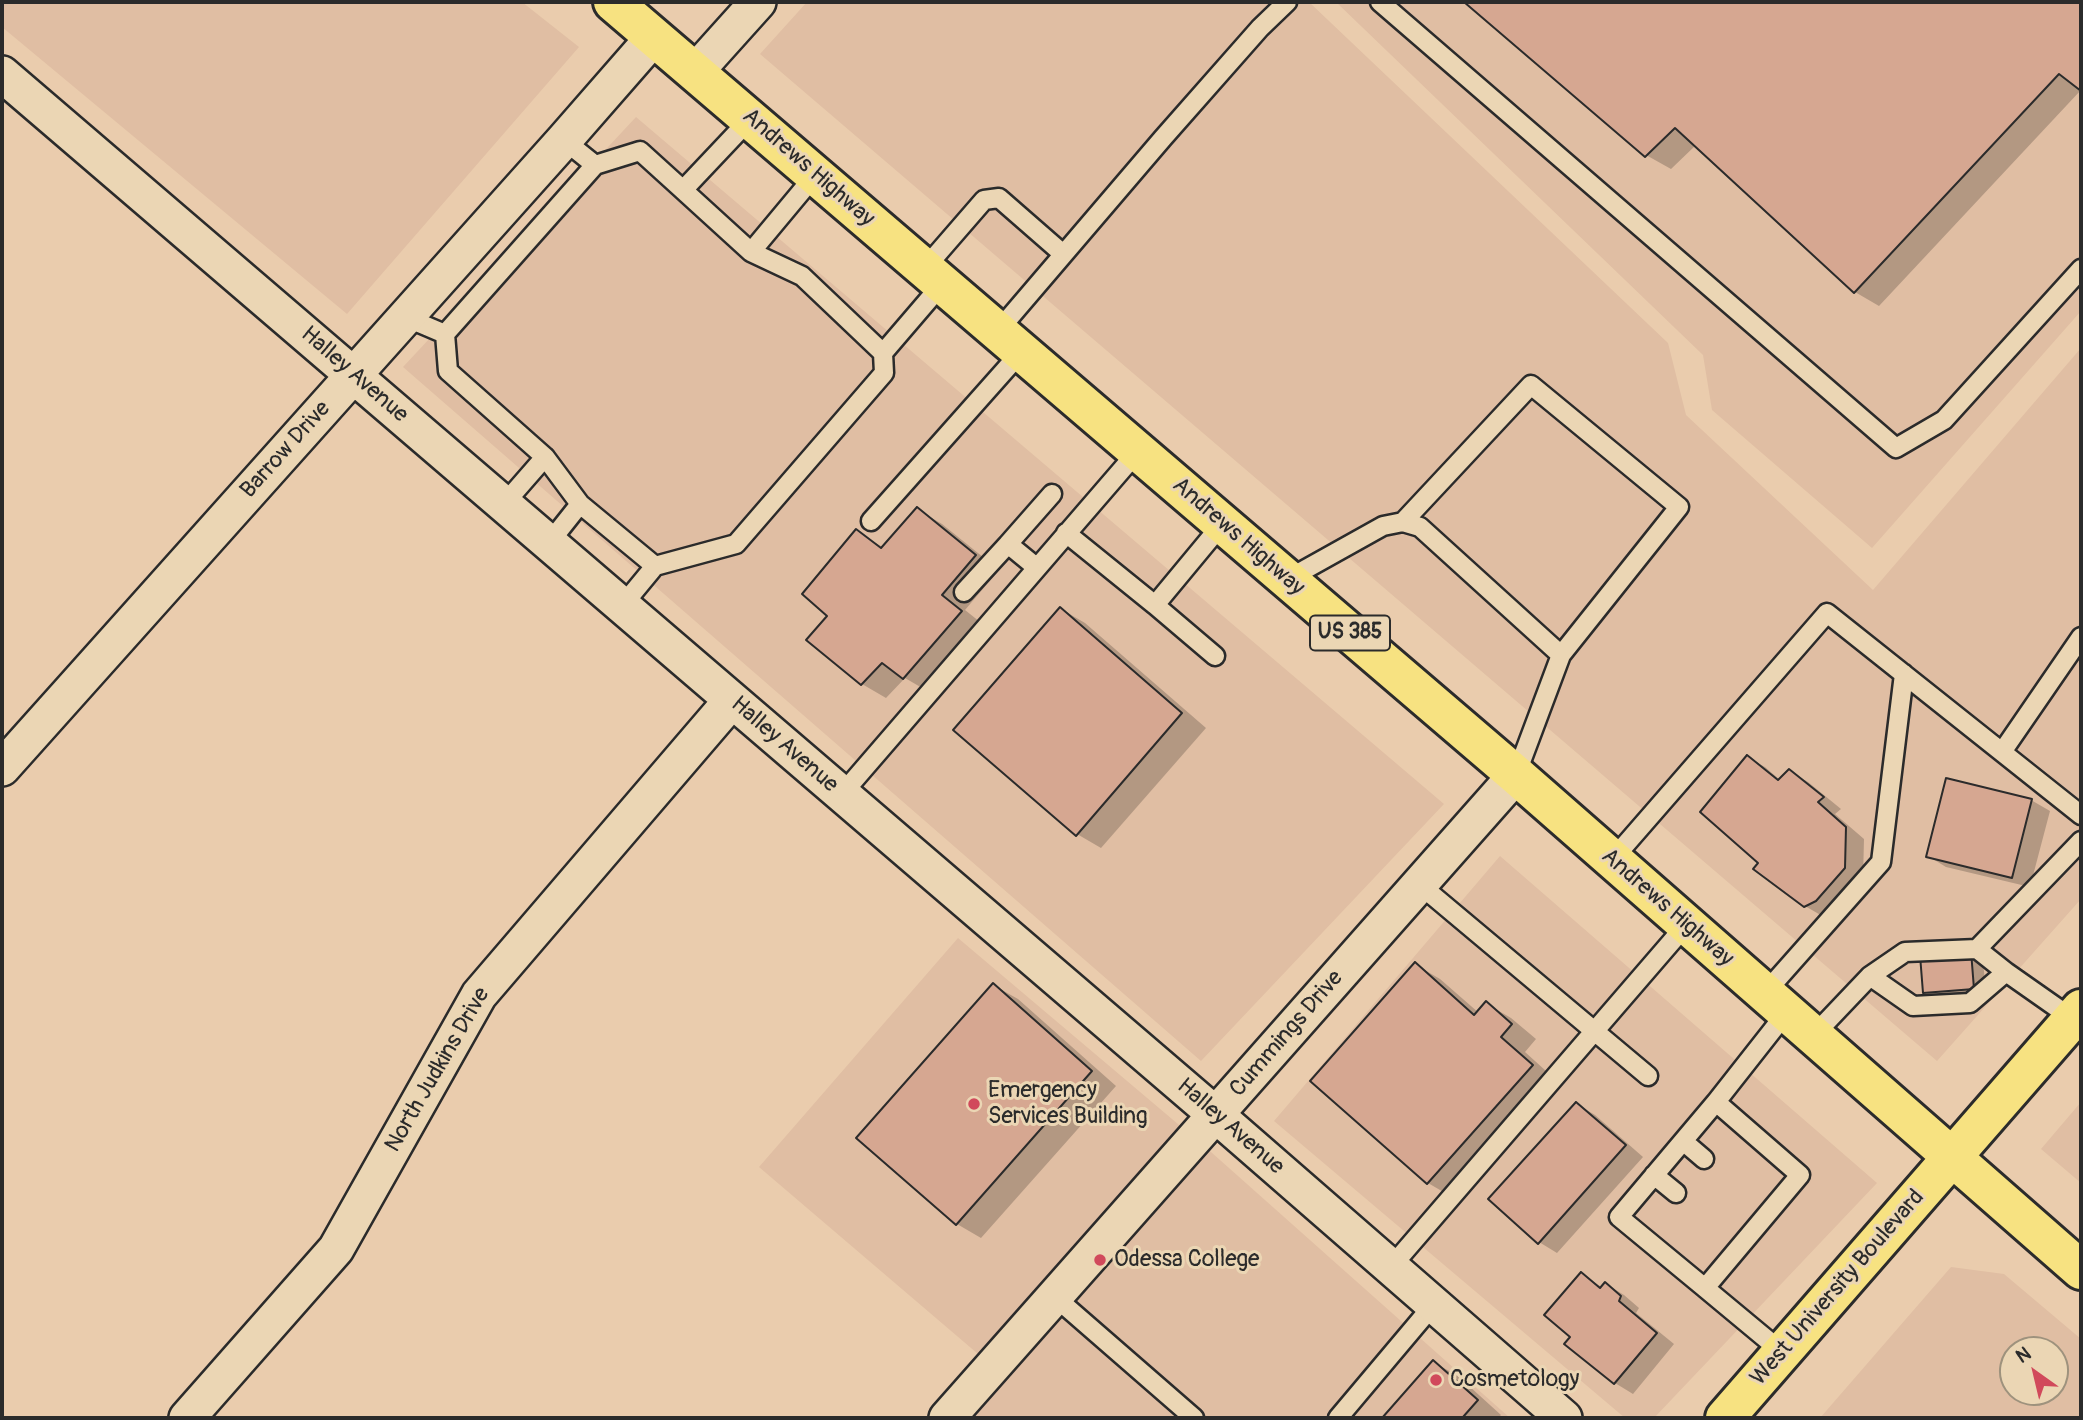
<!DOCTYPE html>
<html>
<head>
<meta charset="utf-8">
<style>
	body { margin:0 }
	#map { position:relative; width:2083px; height:1420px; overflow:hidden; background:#eaccad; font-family:Pangolin,sans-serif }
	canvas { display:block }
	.frame { position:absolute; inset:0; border:4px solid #2b2b2b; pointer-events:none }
	.north { position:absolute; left:1999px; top:1336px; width:70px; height:70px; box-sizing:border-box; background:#ebd6b4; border:2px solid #9e927d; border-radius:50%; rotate:326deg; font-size:19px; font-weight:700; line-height:28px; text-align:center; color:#2b2b2b }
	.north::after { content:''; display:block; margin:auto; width:24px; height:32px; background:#d1495b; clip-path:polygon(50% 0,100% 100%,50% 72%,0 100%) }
</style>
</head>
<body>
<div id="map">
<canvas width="2083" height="1420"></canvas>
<div class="frame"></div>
<div class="north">N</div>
</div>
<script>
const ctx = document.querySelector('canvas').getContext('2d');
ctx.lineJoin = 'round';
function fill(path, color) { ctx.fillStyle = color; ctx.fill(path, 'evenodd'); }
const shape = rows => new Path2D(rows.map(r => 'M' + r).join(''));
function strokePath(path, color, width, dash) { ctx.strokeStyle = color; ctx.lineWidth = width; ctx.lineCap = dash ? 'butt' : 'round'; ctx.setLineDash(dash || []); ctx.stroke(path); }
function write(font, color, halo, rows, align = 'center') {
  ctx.font = font + ' Pangolin,sans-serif'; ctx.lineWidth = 6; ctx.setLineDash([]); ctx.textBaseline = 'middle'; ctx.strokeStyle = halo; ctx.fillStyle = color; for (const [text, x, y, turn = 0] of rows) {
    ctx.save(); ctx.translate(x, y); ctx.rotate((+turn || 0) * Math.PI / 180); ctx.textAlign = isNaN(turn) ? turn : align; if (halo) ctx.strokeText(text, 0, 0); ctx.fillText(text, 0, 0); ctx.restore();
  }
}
const built = shape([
	[2,2,522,2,579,47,347,314,2,27],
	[807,2,1309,2,1668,343,1686,415,1873,590,2081,348,2081,899,1937,1061,760,54],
	[1336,2,2081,2,2081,311,1872,548,1712,410,1703,355],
	[636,117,1444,804,1201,1061,403,367],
	[1500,856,1877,1183,1654,1418,1625,1418,1274,1121],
	[958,938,1211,1152,1510,1418,969,1418,1005,1377,759,1167],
	[2081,1102,2081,1183,2041,1149],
	[1951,1267,2004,1274,2081,1339,2081,1418,1820,1418],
	[2055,1350,2055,1392,2013,1392,2013,1350]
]);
const shadow = shape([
	[1467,2,2081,2,2081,90,1879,306,1855,292,1696,145,1671,169,1646,155],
	[918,510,942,524,999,570,965,610,985,626,929,692,905,678,886,698,862,684,830,615,857,532,884,548],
	[1061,609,1085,623,1206,728,1101,848,1077,834],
	[1747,757,1765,767,1780,780,1790,771,1808,782,1841,809,1835,814,1864,839,1863,879,1824,917,1805,906,1761,863],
	[2031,800,2050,811,2030,887,1946,867,1928,856],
	[1970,953,1983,960,1986,995,1937,999,1925,992],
	[1416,965,1440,979,1479,1013,1487,1004,1511,1018,1536,1039,1525,1052,1556,1080,1452,1197,1428,1183],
	[993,985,1018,999,1116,1086,981,1238,957,1224],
	[1577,1104,1595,1115,1643,1157,1557,1253,1539,1242],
	[1581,1274,1603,1288,1606,1284,1624,1295,1639,1308,1636,1313,1674,1344,1633,1394,1615,1383,1573,1337],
	[1433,1362,1458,1376,1501,1415,1498,1418,1385,1418]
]);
const building = shape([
	[1464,2,2081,2,2081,91,2059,74,1854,293,1675,128,1645,157,1464,2],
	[917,507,976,555,942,595,962,611,903,679,882,663,861,685,806,640,827,616,802,594,856,529,881,548,917,507],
	[1060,607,1182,713,1076,836,953,730,1060,607],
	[1747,755,1778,780,1789,769,1824,797,1818,802,1846,827,1845,868,1816,901,1804,907,1753,869,1758,863,1700,812,1747,755],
	[1946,778,2032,799,2012,878,1926,857,1946,778],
	[1971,951,1974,989,1923,993,1920,955,1971,951],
	[1415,962,1474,1015,1486,1001,1512,1024,1501,1037,1533,1065,1427,1184,1310,1081,1415,962],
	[993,983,1092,1071,956,1225,856,1138,993,983],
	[1576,1102,1626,1145,1538,1244,1488,1199,1576,1102],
	[1581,1272,1600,1288,1605,1282,1621,1296,1619,1301,1657,1333,1614,1384,1564,1344,1570,1337,1544,1315,1581,1272],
	[1433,1360,1478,1400,1463,1417,1464,1418,1382,1418,1433,1360]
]);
const lane = shape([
	[1380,2,1896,448,1944,420,2081,269],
	[750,119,683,190,751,252,816,174],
	[564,140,595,165,640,151,683,190],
	[925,268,984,200,999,198,1062,253],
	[405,317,445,334],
	[998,331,1163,138,1260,28,1287,2],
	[883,353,943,283],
	[504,504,545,457],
	[580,504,655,566],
	[871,521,1022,351],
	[1403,522,1531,385,1679,507,1561,655],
	[1066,533,1155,605,1223,523],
	[549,543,580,504,545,457,448,371,445,334,595,165],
	[1036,567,1008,544,1052,494],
	[1288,579,1383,526,1403,522,1420,527,1561,655,1516,775],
	[964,592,1008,544],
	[1155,605,1215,656],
	[622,606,655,566,736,544,884,373,883,353,802,276,751,252],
	[2002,752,2081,637],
	[842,794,1138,451],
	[1612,860,1827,613,2081,815],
	[1419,884,1648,1076],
	[1977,949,2081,841],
	[1870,976,1913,1006,1970,1003,2006,972,2073,1019],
	[1764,994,1881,862,1904,674],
	[1813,1036,1870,976,1905,952,1977,949,2006,972],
	[1716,1102,1800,1175,1705,1288,1619,1217,1716,1102],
	[1716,1102,1786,1013],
	[1683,1141,1704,1159],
	[1654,1175,1676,1193],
	[1391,1267,1686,925],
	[1705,1288,1782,1352],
	[1055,1297,1194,1418],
	[1338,1418,1434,1304]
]);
const street = shape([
	[696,71,758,2],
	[2,74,1216,1115,1564,1418],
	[2,768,564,140,654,37],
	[187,1418,336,1249,479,995,732,700],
	[947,1418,1516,775]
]);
const primary = shape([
	[613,2,1516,775,2081,1270],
	[1725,1418,2081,1009]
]);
const markers = [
	[974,1104,7,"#d1495b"],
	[1100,1260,7,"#d1495b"],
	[1436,1380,7,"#d1495b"]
];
const shields = [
	[1350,633,80]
];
const shieldNames = [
	["US 385",1350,633]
];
const streetNames = [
	["Andrews Highway",808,168,41],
	["Halley Avenue",354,375,41],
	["Barrow Drive",286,450,-48],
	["Andrews Highway",1238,537,41],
	["Halley Avenue",784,745,41],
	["Andrews Highway",1667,908,41],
	["Cummings Drive",1287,1034,-49],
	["North Judkins Drive",438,1070,-60],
	["Halley Avenue",1230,1127,41],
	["West University Boulevard",1838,1288,-49]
];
const poiNames = [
	["Emergency",988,1091],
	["Services Building",988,1117],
	["Odessa College",1114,1260],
	["Cosmetology",1450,1380]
];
fill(built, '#e0bea3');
fill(shadow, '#0003');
fill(building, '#d6a791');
strokePath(building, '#2b2b2b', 2);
strokePath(lane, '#2b2b2b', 23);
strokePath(street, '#2b2b2b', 40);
strokePath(primary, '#2b2b2b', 44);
strokePath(lane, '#ebd6b4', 18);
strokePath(street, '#ebd6b4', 35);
strokePath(primary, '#f7e281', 38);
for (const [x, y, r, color] of markers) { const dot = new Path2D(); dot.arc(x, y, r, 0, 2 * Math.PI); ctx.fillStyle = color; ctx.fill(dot); strokePath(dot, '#ebd6b4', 2.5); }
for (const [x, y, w] of shields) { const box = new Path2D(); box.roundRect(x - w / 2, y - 17.5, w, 35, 5); ctx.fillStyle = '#ebd6b4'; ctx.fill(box); strokePath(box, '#2b2b2b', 2); }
write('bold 21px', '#2b2b2b', null, shieldNames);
write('23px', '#2b2b2b', '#ebd6b4', streetNames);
write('23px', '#2b2b2b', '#ebd6b4', poiNames, 'left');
</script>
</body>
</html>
